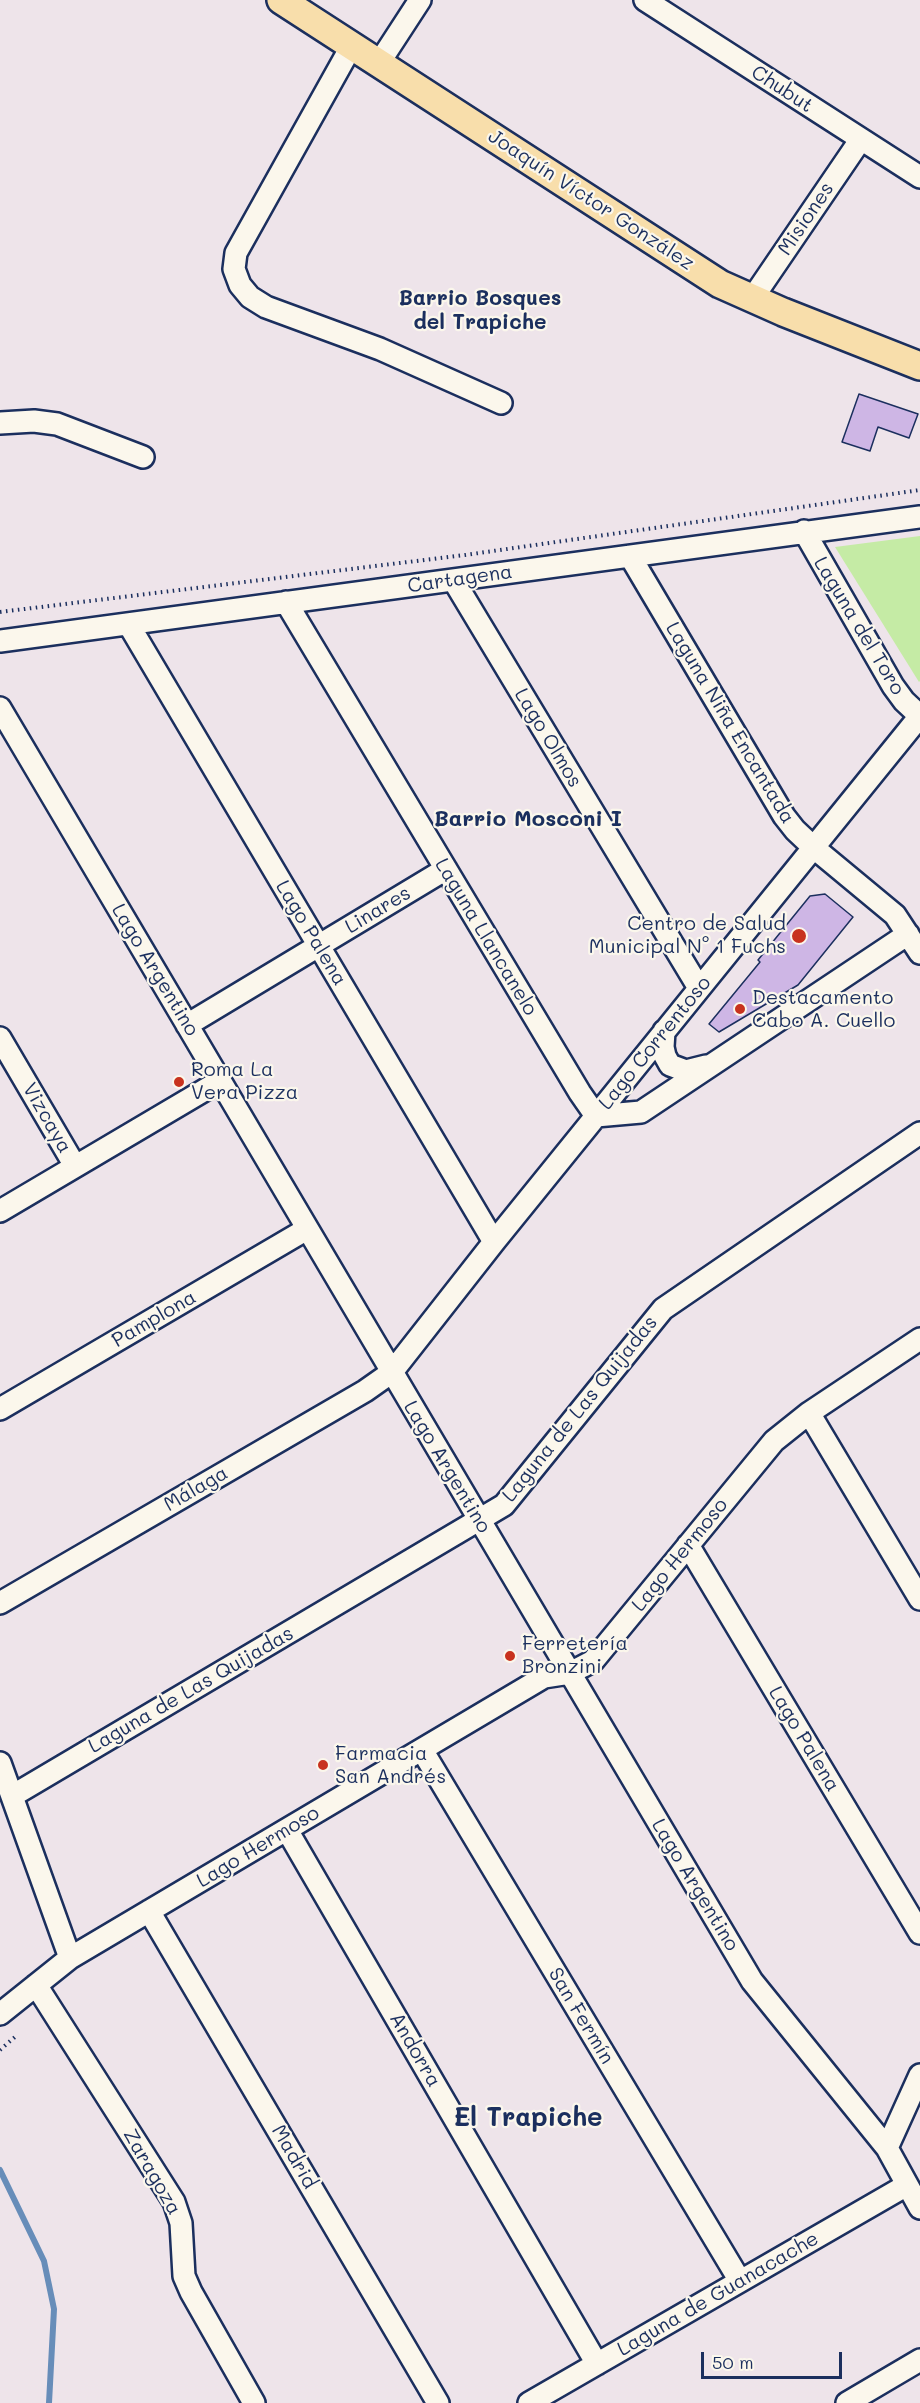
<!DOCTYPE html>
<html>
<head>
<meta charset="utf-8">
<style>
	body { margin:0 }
	#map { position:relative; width:920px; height:2403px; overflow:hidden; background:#eee4ea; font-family:Mali,sans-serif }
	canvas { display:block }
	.scale { position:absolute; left:701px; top:2352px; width:141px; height:27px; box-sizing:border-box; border:3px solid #1b2f5e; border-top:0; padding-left:8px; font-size:18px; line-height:21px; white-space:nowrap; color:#1b2f5e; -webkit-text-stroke:4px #fbf7ec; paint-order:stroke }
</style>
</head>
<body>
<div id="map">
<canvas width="920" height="2403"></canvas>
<div class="scale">50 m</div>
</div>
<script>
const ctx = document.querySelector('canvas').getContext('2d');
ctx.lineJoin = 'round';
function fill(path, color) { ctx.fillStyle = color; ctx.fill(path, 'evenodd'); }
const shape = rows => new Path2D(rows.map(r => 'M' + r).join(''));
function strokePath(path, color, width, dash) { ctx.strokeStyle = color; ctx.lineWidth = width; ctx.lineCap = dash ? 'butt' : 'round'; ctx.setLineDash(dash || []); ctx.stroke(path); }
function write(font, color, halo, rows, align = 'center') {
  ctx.font = font + ' Mali,sans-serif'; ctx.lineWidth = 4.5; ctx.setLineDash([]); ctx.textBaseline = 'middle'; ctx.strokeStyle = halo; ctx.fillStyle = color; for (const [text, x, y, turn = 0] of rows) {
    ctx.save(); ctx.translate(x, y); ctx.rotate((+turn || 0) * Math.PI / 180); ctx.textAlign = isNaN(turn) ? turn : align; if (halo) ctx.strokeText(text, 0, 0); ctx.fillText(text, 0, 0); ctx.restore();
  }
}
const green = shape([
	[920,536,920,681,919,682,835,547]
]);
const stream = shape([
	[0,2170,44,2261,54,2309,49,2403]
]);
const building = shape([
	[859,394,918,414,909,438,878,427,870,451,842,442,859,394],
	[825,894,853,917,798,985,719,1032,709,1024,760,962,758,960,810,896,825,894]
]);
const path = shape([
	[0,612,465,555,920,490],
	[0,2050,16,2036]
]);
const minor = shape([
	[645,0,920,177],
	[352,45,236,253,234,269,240,285,250,297,266,307,380,349,501,403],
	[379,63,420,0],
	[752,299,861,139],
	[0,423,34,421,57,424,143,457],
	[804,531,893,686,904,701,920,716],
	[630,556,784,816,795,830,813,847,895,915,920,953],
	[454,581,699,988],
	[286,602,580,1093,596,1116,641,1112,908,934],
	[129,625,494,1242],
	[0,641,920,517],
	[0,708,752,1981,887,2148,920,2208],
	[187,1025,446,869],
	[664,1031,663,1047,665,1056,670,1065,686,1071,706,1066],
	[0,1038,75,1166],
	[0,1211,220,1081],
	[0,1409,307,1229],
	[809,1413,920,1599],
	[688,1545,920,1933],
	[0,1603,365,1391,392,1372,494,1242,920,716],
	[422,1750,740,2281],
	[0,1763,70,1958],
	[12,1796,504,1505,663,1309,920,1133],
	[287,1830,597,2364],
	[149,1911,438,2403],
	[36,1985,174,2202,181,2223,184,2276,191,2292,254,2403],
	[0,2014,70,1958,544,1677,570,1673,593,1661,774,1441,809,1413,920,1339],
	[887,2148,920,2075],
	[529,2403,907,2185],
	[847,2403,920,2360]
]);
const major = shape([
	[281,0,720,284,783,312,920,366]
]);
const markers = [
	[799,936,8,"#c8321e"],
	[740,1009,6,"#c8321e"],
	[179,1082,6,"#c8321e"],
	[510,1656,6,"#c8321e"],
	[323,1765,6,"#c8321e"]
];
const streetNames = [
	["Chubut",782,89,33],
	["Joaquín Víctor González",591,200,33],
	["Misiones",806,219,-56],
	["Cartagena",460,579,-8],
	["Laguna del Toro",859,626,59],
	["Laguna Niña Encantada",730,723,59],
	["Lago Olmos",548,738,59],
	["Linares",378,910,-31],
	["Lago Palena",311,933,59],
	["Laguna Llancanelo",486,937,59],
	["Lago Argentino",155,970,59],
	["Lago Correntoso",655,1043,-51],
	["Vizcaya",47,1118,60],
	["Pamplona",154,1319,-30],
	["Laguna de Las Quijadas",580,1409,-51],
	["Lago Argentino",447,1467,59],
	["Málaga",196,1489,-30],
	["Lago Hermoso",680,1555,-51],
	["Laguna de Las Quijadas",191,1690,-30],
	["Lago Palena",804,1739,59],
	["Lago Hermoso",258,1847,-31],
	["Lago Argentino",695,1885,59],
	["San Fermín",581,2016,59],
	["Andorra",415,2050,60],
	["Madrid",294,2157,60],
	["Zaragoza",152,2172,60],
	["Laguna de Guanacache",718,2294,-30]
];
const poiNames = [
	["Centro de Salud",786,924,"right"],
	["Municipal N° 1 Fuchs",786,947,"right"],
	["Destacamento",752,998],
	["Cabo A. Cuello",752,1021],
	["Roma La",191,1070],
	["Vera Pizza",191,1093],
	["Ferretería",522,1644],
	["Bronzini",522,1667],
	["Farmacia",335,1754],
	["San Andrés",335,1777]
];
const neighbourhoodNames = [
	["Barrio Bosques",480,299],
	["del Trapiche",480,323]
];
const quarterNames = [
	["Barrio Mosconi I",528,819]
];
const districtNames = [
	["El Trapiche",528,2118]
];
fill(green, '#c5eba5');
strokePath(stream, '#678db9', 6);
fill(building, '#ceb6e5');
strokePath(building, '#1b2f5e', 1.5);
strokePath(minor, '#1b2f5e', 26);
strokePath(major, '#1b2f5e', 32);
strokePath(path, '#1b2f5e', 4, [1.5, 4.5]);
strokePath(minor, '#fbf7ec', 21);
strokePath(major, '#f8deab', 27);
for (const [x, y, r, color] of markers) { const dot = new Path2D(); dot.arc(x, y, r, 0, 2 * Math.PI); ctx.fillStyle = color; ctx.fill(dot); strokePath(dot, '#fbf7ec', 2); }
write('20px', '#1b2f5e', '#fbf7ec', streetNames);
write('20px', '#1b2f5e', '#fbf7ec', poiNames, 'left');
write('bold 21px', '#1b2f5e', '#fbf7ec', neighbourhoodNames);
write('bold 22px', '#1b2f5e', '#fbf7ec', quarterNames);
write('bold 26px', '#1b2f5e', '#fbf7ec', districtNames);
</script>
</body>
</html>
